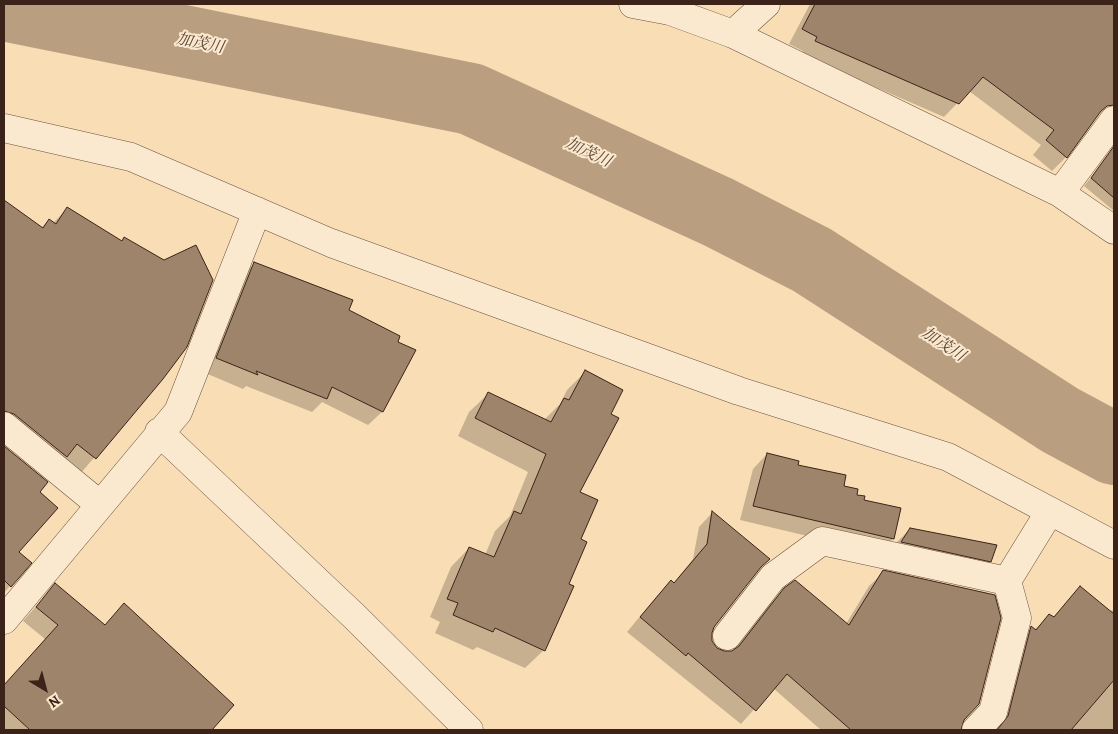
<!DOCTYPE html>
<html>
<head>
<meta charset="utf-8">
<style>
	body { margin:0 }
	#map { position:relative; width:1118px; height:734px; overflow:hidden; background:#f9ddb5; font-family:Alegreya,serif }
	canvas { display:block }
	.frame { position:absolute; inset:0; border:5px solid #3c2319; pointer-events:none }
	.north { position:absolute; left:20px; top:664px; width:50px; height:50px; -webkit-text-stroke:4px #fbe9cf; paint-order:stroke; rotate:143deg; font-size:14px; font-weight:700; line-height:20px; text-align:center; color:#3c2319 }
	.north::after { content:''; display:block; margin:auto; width:18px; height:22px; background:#3c2319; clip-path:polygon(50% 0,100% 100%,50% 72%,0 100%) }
</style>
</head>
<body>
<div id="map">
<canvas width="1118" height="734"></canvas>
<div class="frame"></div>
<div class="north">N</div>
</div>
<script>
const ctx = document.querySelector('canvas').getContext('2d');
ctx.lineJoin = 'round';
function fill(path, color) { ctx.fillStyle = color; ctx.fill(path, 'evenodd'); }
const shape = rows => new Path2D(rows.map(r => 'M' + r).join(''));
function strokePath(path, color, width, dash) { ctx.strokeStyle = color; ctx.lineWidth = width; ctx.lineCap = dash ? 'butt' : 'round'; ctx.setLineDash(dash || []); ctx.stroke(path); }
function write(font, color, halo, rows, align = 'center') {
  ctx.font = font + ' Alegreya,"Noto Serif JP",serif'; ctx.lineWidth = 4; ctx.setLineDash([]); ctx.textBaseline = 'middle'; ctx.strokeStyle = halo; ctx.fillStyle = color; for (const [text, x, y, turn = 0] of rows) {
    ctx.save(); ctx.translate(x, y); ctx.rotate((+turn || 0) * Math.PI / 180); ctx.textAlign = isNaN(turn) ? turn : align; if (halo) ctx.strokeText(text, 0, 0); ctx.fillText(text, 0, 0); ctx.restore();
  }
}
const shadow = shape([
	[810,4,872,4,881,8,885,4,1114,4,1114,99,1092,121,1066,157,1052,171,1033,155,1041,145,969,91,944,117,802,55,803,51,789,44],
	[1109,155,1114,159,1114,211,1084,186],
	[4,202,41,228,49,220,53,223,67,209,121,242,124,238,162,379,80,474,4,432],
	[254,264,347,311,382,412,368,425,322,402,312,412,246,386,243,389,203,372,240,278],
	[585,372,609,414,578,493,580,539,567,585,544,650,525,668,477,647,473,650,435,633,440,622,430,617,451,567,469,548,485,555,495,531,510,516,528,472,458,436,469,412,488,394,544,420,560,404,567,390],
	[8,451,38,492,17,552,10,586,4,593,4,455],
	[767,454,842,487,863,501,900,509,893,539,879,553,740,520,753,469],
	[712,513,769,560,754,574,713,626,710,633,711,642,716,649,724,653,733,652,770,604,785,589,846,624,869,586,884,572,956,725,954,730,821,730,773,688,741,724,627,632,657,596,671,582,673,584,693,559,699,527],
	[910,529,990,561,977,575,896,543],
	[55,585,104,626,111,619,233,705,210,730,4,730,4,686,45,639,23,621],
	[1080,587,1109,611,1114,610,1114,730,993,730,1017,642,1031,628,1034,630,1050,615,1053,618]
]);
const river = shape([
	[4,5,471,99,718,212,812,260,1060,420,1114,449]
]);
const building = shape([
	[815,4,1114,4,1114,105,1107,106,1101,111,1067,158,1046,140,1054,130,983,77,959,104,815,41,817,37,802,29,815,4],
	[1114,146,1114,198,1091,178,1114,146],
	[4,200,43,228,49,219,56,224,67,207,122,241,124,237,164,260,196,245,213,280,187,347,163,379,96,459,77,444,67,457,14,414,4,411,4,200],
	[254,262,353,300,349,310,400,336,398,342,416,350,383,412,332,387,327,399,256,371,258,375,216,358,254,262],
	[585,370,623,390,611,414,619,418,580,492,598,500,581,539,587,542,569,584,574,586,545,651,495,628,493,632,453,615,458,603,447,599,469,547,494,557,514,511,521,514,546,454,475,418,488,392,551,422,564,398,569,400,585,370],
	[4,446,48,482,40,492,58,508,19,552,32,563,11,587,4,580,4,446],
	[767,453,799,461,798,465,846,475,844,486,858,489,857,495,865,496,864,500,901,508,894,539,753,506,767,453],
	[712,511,770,559,761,567,714,627,712,633,712,641,717,648,724,651,732,651,739,646,784,588,795,580,849,625,883,570,995,595,1001,618,979,704,964,720,961,730,851,730,787,674,756,711,688,653,686,656,640,617,671,580,674,583,707,544,712,511],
	[910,528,997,545,991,562,901,542,910,528],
	[55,583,105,625,124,603,234,705,212,730,30,730,4,706,4,685,58,625,36,607,55,583],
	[1080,586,1114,614,1114,680,1071,730,997,730,1008,716,1031,626,1036,630,1049,614,1054,617,1080,586]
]);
const minor = shape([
	[633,4,670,11,733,34,1060,193,1114,230],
	[733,34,766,4],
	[4,128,131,157,331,243,739,391,948,457,1114,545],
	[1060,193,1114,120],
	[4,426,99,504],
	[159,432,354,616,469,730],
	[1007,581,1050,511],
	[4,620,178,412,257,211],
	[727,636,773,577,822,541,1007,581,1017,618,993,712,976,730]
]);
const waterNames = [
	["加茂川",200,44,11],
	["加茂川",588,153,25],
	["加茂川",943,345,33]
];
fill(shadow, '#0003');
strokePath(river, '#b99e80', 72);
fill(building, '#9e846a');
strokePath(building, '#3c2319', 1);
strokePath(minor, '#6b5240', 29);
strokePath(minor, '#fbe9cf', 28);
write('italic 16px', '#624838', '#fbe9cf', waterNames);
</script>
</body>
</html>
